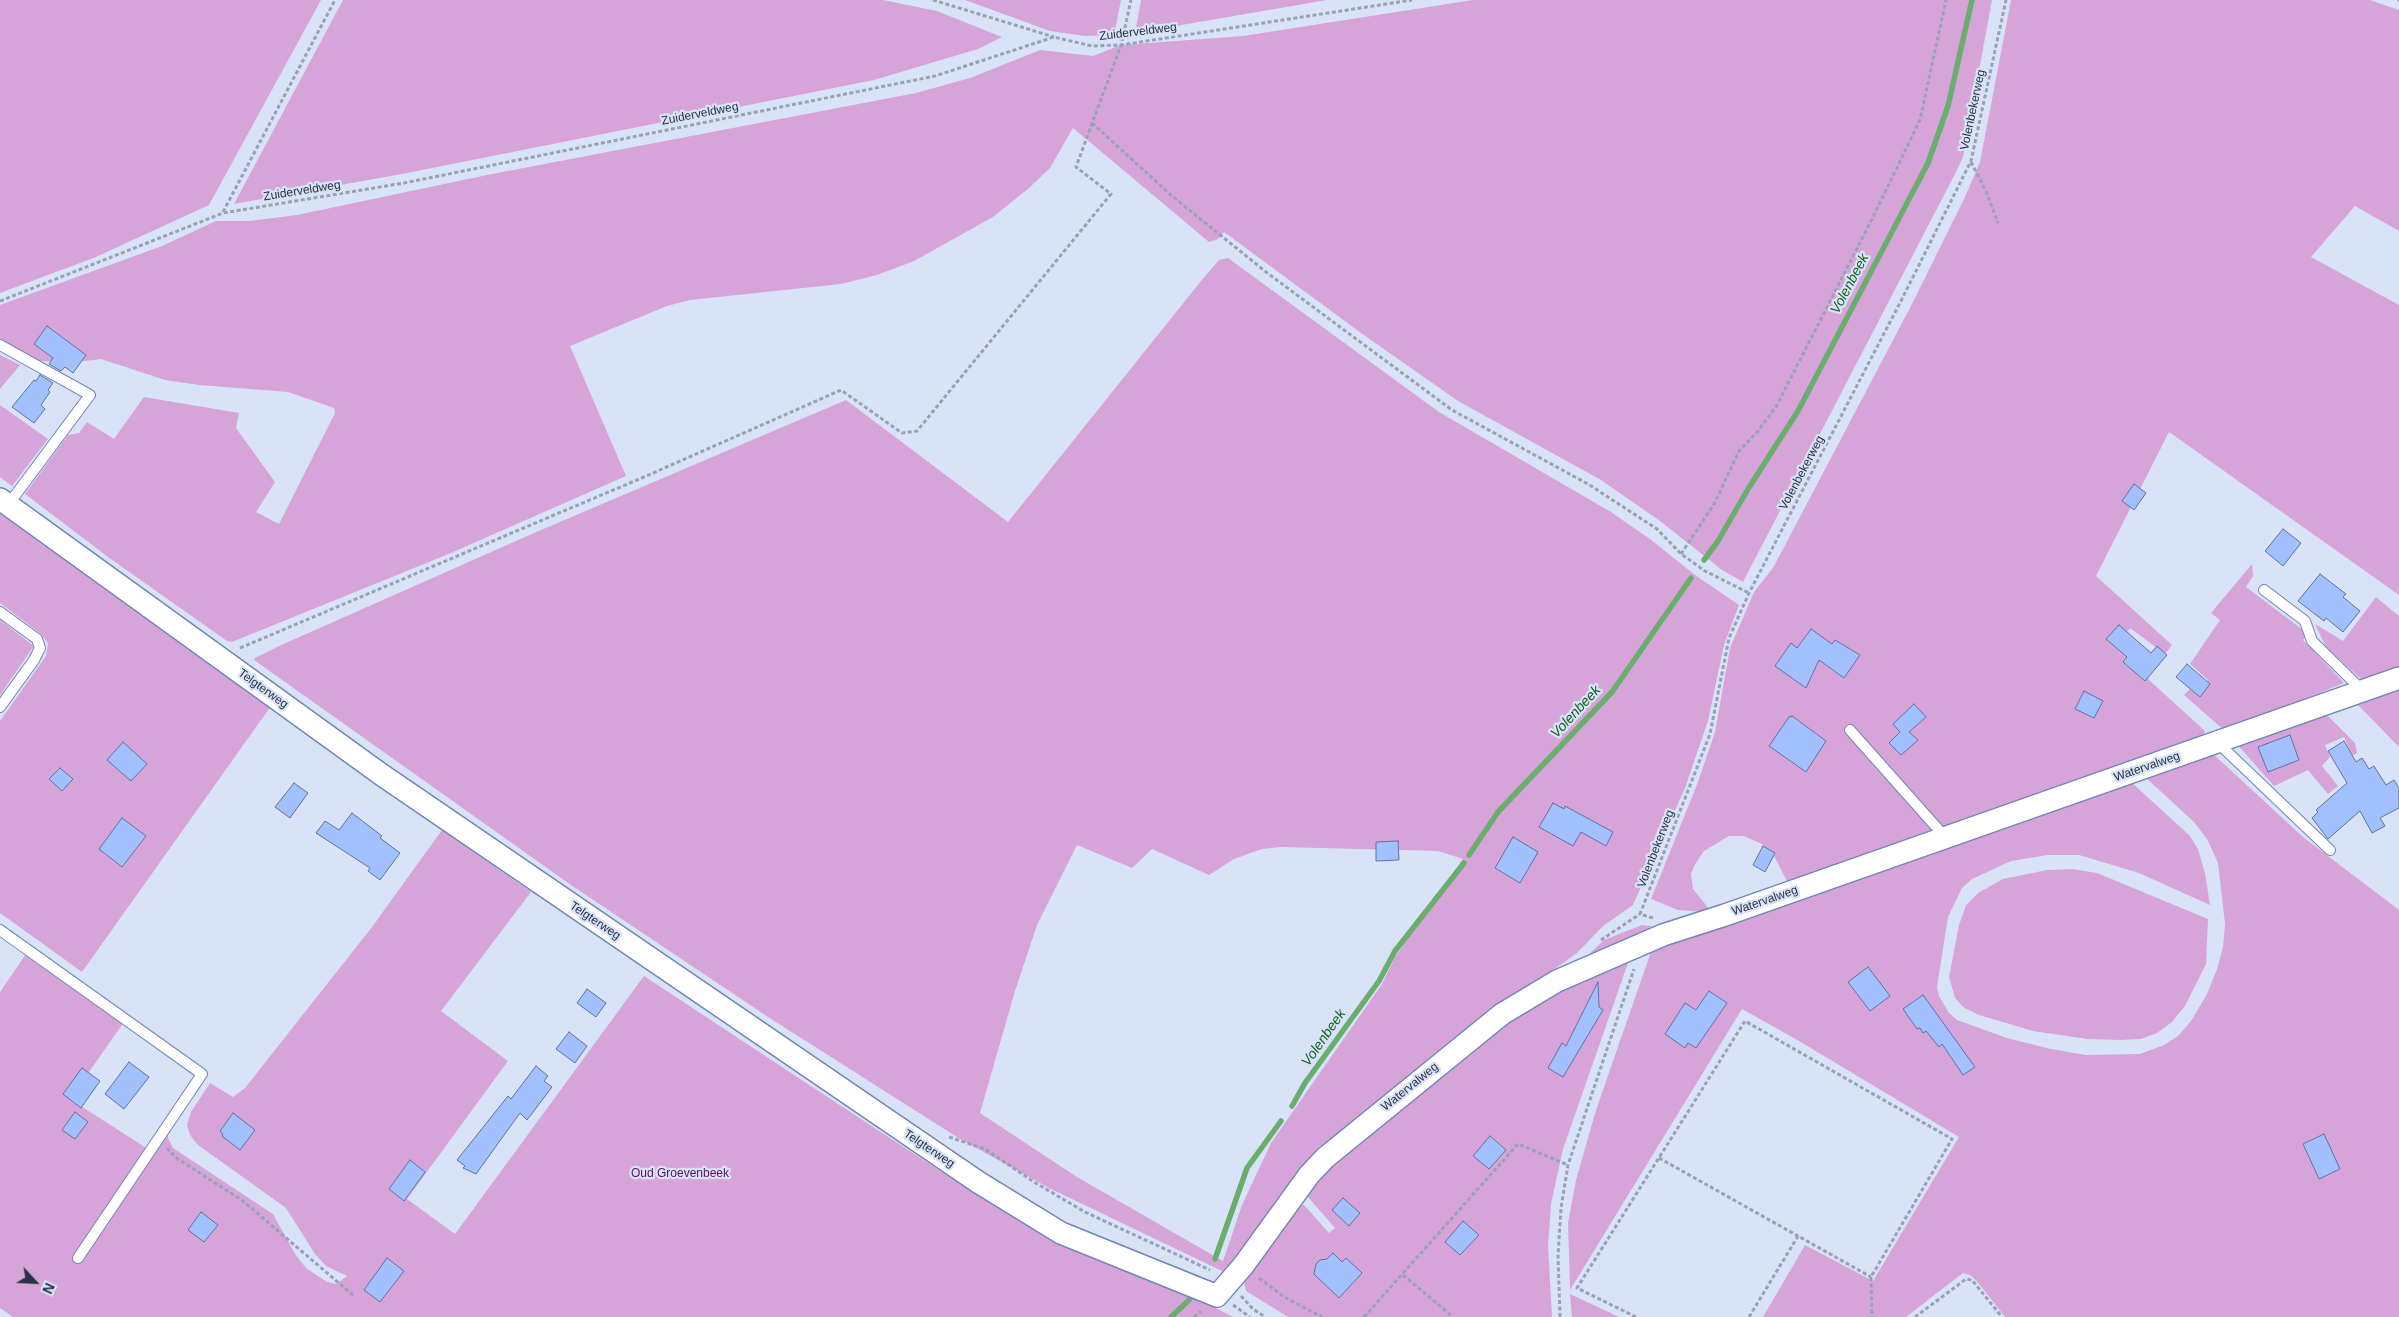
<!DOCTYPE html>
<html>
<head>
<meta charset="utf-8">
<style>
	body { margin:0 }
	#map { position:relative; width:2399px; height:1317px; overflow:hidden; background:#d9e3f8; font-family:Arial,sans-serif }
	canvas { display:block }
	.north { position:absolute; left:10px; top:1257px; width:50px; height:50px; -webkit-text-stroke:4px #d9e3f8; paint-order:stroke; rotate:115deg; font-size:14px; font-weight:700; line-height:20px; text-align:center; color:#283245 }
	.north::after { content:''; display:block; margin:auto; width:18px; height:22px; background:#283245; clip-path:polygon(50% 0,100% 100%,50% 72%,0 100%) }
</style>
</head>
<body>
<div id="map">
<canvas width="2399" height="1317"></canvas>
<div class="north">N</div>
</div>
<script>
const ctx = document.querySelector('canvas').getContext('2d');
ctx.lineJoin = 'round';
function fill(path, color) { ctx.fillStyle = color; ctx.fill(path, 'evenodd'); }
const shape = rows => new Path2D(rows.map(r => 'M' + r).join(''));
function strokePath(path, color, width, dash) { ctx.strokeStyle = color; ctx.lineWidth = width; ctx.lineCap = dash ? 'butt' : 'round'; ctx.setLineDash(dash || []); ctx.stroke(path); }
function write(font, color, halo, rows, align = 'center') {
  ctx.font = font + ' Arial,sans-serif'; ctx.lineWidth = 4.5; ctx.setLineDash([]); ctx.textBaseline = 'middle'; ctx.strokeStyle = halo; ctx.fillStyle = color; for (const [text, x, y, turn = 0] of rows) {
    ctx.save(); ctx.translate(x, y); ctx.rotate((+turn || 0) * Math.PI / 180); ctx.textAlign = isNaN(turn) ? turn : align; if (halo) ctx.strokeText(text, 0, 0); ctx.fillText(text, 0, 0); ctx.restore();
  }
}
const green = shape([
	[0,0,321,0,209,205,96,257,0,293],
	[343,0,883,0,937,11,1002,37,978,49,874,80,402,174,234,204],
	[965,0,1121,0,1114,35,1085,36,1050,31],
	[1141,0,1327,0,1135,33],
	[1473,0,1992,0,1963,157,1955,174,1743,582,1722,570,1660,521,1601,480,1458,401,1361,333,1224,232,1218,239,1209,242,1073,128,1050,168,1029,188,993,217,914,261,877,275,841,284,690,300,667,306,570,346,626,476,451,553,232,642,227,641,108,557,25,494,68,435,79,433,87,422,114,439,144,397,239,413,236,428,275,482,256,512,279,524,335,413,334,408,288,392,199,385,165,380,101,359,70,363,26,360,0,346,0,305,162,246,216,221,249,221,297,215,487,175,916,93,970,78,1040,50,1093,56,1121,45,1243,36],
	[2011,0,2370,0,2399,10,2399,231,2355,206,2311,257,2399,305,2399,595,2169,432,2096,576,2172,645,2165,654,2130,628,2118,644,2152,670,2148,679,2205,731,2202,739,2109,769,1789,885,1774,856,1762,844,1744,836,1729,836,1704,851,1694,866,1691,874,1693,889,1710,910,1702,912,1678,910,1651,899,1698,782,1715,732,1730,648,1754,592,1773,568,1912,304,1965,197,1980,162],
	[1228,258,1439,412,1611,512,1650,539,1695,575,1739,605,1724,645,1708,721,1685,788,1633,905,1603,926,1577,953,1550,972,1528,985,1316,1154,1232,1268,1224,1272,1049,1188,960,1139,768,1017,571,885,254,660,255,658,279,646,534,533,846,400,1008,522,1201,281,1219,260],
	[1077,845,1132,868,1152,849,1209,875,1234,859,1262,849,1281,847,1438,851,1463,859,1395,957,1382,984,1271,1143,1242,1205,1223,1261,1077,1177,980,1113,1015,991,1037,925],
	[0,355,20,365,0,389],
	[0,405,48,439,12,486,0,477],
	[0,513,271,706,82,972,0,913,0,721,46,656,48,643,41,634,0,603],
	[2252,564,2253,576,2246,587,2307,633,2303,640,2344,683,2225,731,2184,695,2190,689,2199,695,2208,680,2190,664,2220,620,2211,613],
	[2376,597,2399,616,2399,667,2362,680,2326,647,2315,624,2343,641],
	[0,620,34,646,0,695],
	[2399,686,2399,747,2354,701],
	[2324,712,2355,743,2357,753,2352,756,2344,737,2325,745,2330,757,2322,766,2338,786,2328,794,2308,770,2274,786,2236,743],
	[2211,752,2303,837,2399,910,2399,1317,2005,1317,1976,1280,1970,1275,1963,1273,1906,1317,1763,1317,1805,1245,1873,1281,1959,1137,1799,1041,1742,1009,1570,1290,1568,1223,1576,1180,1596,1110,1652,949,1725,927,2130,781,2190,836,2198,849,2205,873,2210,905,2139,873,2079,855,2048,855,2011,861,1972,879,1962,888,1948,917,1937,987,1939,996,1949,1013,1957,1020,2007,1038,2051,1049,2086,1055,2140,1054,2164,1045,2178,1036,2191,1021,2207,994,2217,969,2223,947,2225,924,2218,863,2207,839,2194,822,2144,776],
	[442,830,531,892,441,1011,508,1061,407,1199,455,1234,644,976,943,1173,1031,1222,1206,1303,1233,1317,13,1317,0,1308,0,992,26,954,124,1022,70,1099,151,1151,168,1132,168,1138,173,1148,273,1214,295,1254,306,1268,327,1282,336,1284,347,1276,326,1266,315,1254,286,1208,198,1145,190,1135,187,1125,191,1112,210,1083,233,1097,245,1088,372,927],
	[2072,869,2097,873,2208,919,2206,964,2185,1006,2172,1022,2157,1033,2141,1039,2120,1040,2087,1039,2033,1031,1979,1015,1963,1007,1955,998,1949,977,1959,925,1966,905,1978,893,2003,879,2047,870],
	[1642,925,1655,927,1628,941,1585,958,1604,940],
	[1623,961,1628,963,1563,1149,1551,1204,1548,1245,1552,1317,1288,1317,1246,1291,1244,1281,1295,1204,1304,1205,1329,1233,1335,1228,1308,1197,1308,1190,1330,1162,1477,1045,1547,994],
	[1570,1294,1619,1317,1572,1317]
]);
const stream = shape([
	[1704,560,1718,541,1748,489,1798,411,1928,163,1948,106,1972,0],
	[1469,855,1498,812,1612,692,1691,578],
	[1292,1106,1305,1083,1379,981,1395,951,1464,863],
	[1215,1259,1247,1168,1281,1121],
	[1171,1317,1189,1300]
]);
const building = shape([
	[47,326,86,355,73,373,65,367,61,371,49,364,53,358,34,344,47,326],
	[40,375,53,383,48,390,50,392,41,405,45,409,34,423,12,407,34,380,36,381,40,375],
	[2134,484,2146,493,2134,510,2122,501,2134,484],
	[2283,529,2301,543,2283,566,2265,551,2283,529],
	[2320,574,2346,594,2343,597,2360,611,2343,632,2326,618,2324,621,2298,601,2320,574],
	[2119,625,2151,653,2157,646,2167,655,2145,681,2123,662,2127,657,2106,639,2119,625],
	[1811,629,1832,644,1835,640,1860,655,1844,678,1819,660,1806,688,1775,666,1791,643,1797,648,1811,629],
	[2187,664,2210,684,2200,697,2176,677,2187,664],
	[2084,691,2103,701,2094,718,2075,709,2084,691],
	[1914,704,1926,717,1909,732,1918,740,1901,755,1889,743,1900,732,1893,724,1914,704],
	[1792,716,1826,741,1806,772,1769,746,1789,717,1792,716],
	[2290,735,2299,760,2268,772,2258,747,2290,735],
	[2344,741,2356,762,2362,758,2369,769,2374,766,2386,785,2394,780,2399,788,2399,808,2380,818,2385,826,2372,833,2360,811,2328,839,2312,818,2318,812,2316,810,2347,783,2328,751,2344,741],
	[123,742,147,764,131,781,107,760,123,742],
	[60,768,73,779,62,791,49,779,60,768],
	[294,783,308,793,290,818,275,807,294,783],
	[1553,803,1564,809,1565,806,1613,832,1606,846,1581,832,1573,846,1539,827,1553,803],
	[352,813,382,836,380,838,400,853,380,880,368,871,370,868,316,833,325,821,339,830,352,813],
	[122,818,146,836,122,867,99,849,122,818],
	[1513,837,1538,852,1520,883,1495,868,1513,837],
	[1398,841,1399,860,1376,861,1376,842,1398,841],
	[1763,846,1775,853,1765,872,1753,865,1763,846],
	[1868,967,1890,996,1870,1011,1848,982,1868,967],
	[1598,982,1599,1007,1603,1010,1563,1077,1548,1068,1562,1043,1566,1046,1598,982],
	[587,989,606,1003,596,1017,577,1003,587,989],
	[1709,991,1727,1003,1696,1048,1688,1043,1685,1048,1665,1034,1685,1003,1696,1010,1709,991],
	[1923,995,1975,1067,1963,1075,1942,1044,1939,1047,1926,1031,1923,1033,1920,1028,1917,1029,1903,1009,1923,995],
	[569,1032,587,1046,575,1063,556,1049,569,1032],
	[129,1062,149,1077,124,1109,105,1094,129,1062],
	[536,1066,548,1076,544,1081,552,1087,527,1120,520,1113,476,1174,463,1168,465,1166,457,1160,508,1096,511,1099,536,1066],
	[82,1068,100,1081,81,1108,63,1094,82,1068],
	[75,1112,88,1122,75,1139,62,1130,75,1112],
	[233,1113,255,1130,240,1150,222,1136,223,1134,220,1131,233,1113],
	[2324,1134,2340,1169,2319,1179,2303,1144,2324,1134],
	[1490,1136,1506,1150,1489,1169,1473,1156,1490,1136],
	[410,1160,425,1172,404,1201,389,1189,410,1160],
	[1343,1198,1360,1213,1349,1226,1332,1210,1343,1198],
	[201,1212,218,1225,204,1242,188,1230,201,1212],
	[1463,1221,1479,1235,1460,1255,1445,1242,1463,1221],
	[1333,1253,1342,1262,1346,1258,1362,1273,1339,1298,1314,1274,1316,1264,1320,1260,1327,1259,1333,1253],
	[387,1258,404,1271,380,1302,364,1290,387,1258]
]);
const path = shape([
	[933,0,1054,37],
	[2398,0,2399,1],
	[1092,123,1172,196,1266,272,1452,410,1588,484,1657,529,1681,554,1705,571,1749,593],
	[1971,162,1986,191,1998,223],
	[223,212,335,0],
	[0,301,223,213,404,183,935,76,1054,37,1092,46,1121,45,1412,0],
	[1681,554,1714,504,1739,451,1758,431,1777,405,1871,221,1920,120,1946,0],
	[240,648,644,477,841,390,902,433,917,431,1111,194,1076,167,1121,45,1131,0],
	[1653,918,1640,914,1710,734,1729,638,1749,593,1902,299,1971,161,2006,0],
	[1601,940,1640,914],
	[949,1137,985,1149,1034,1182,1085,1212,1210,1270],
	[167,1148,175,1157,243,1201,354,1296],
	[1659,1158,1798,1236],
	[1403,1275,1453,1317],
	[1871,1277,1872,1317],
	[1259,1278,1286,1298,1322,1317],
	[1241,1296,1253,1309,1265,1317],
	[1233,1305,1250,1317],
	[1194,1317,1201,1311],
	[1364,1317,1518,1144,1568,1165],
	[1560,1317,1558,1256,1561,1208,1568,1165,1634,969],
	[1636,1317,1577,1288,1745,1021,1952,1139,1871,1277],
	[1749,1317,1798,1236,1871,1277],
	[1915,1317,1966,1279,1972,1280,2002,1317]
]);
const service = shape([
	[0,345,90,395,8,505],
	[2264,590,2305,621,2312,641,2363,691],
	[0,612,37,639,40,648,34,660,0,707],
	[1850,730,1946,838],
	[2217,742,2330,850],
	[0,930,202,1074,78,1258]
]);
const minor = shape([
	[0,499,382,775,978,1182,1061,1233,1217,1296,1243,1266,1309,1175,1325,1158,1502,1014,1557,981,1663,935,1725,915,2399,678]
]);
const streetNames = [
	["Zuiderveldweg",1138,32,-7],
	["Volenbekerweg",1973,110,-78],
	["Zuiderveldweg",700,114,-11],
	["Zuiderveldweg",302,191,-9],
	["Volenbekerweg",1802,473,-62],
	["Telgterweg",263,689,36],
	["Watervalweg",2147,767,-19],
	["Volenbekerweg",1656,849,-69],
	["Watervalweg",1765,901,-19],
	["Telgterweg",595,921,34],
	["Watervalweg",1410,1087,-39],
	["Telgterweg",929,1149,34]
];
const parkNames = [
	["Oud Groevenbeek",680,1174]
];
const waterNames = [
	["Volenbeek",1850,284,-62],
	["Volenbeek",1576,712,-47],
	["Volenbeek",1324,1038,-55]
];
fill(green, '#d7a4d9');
strokePath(stream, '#69ae6c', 5.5);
fill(building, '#a2bffe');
strokePath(building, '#5f73a1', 1);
strokePath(service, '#7086b5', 12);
strokePath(minor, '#7086b5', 24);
strokePath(path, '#98a2b6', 3, [4, 2.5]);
strokePath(service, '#fff', 10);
strokePath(minor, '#fff', 21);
write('12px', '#283245', '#d9e3f8', streetNames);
write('12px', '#5c0b62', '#d9e3f8', parkNames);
write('italic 14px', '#176021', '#d9e3f8', waterNames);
</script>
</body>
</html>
